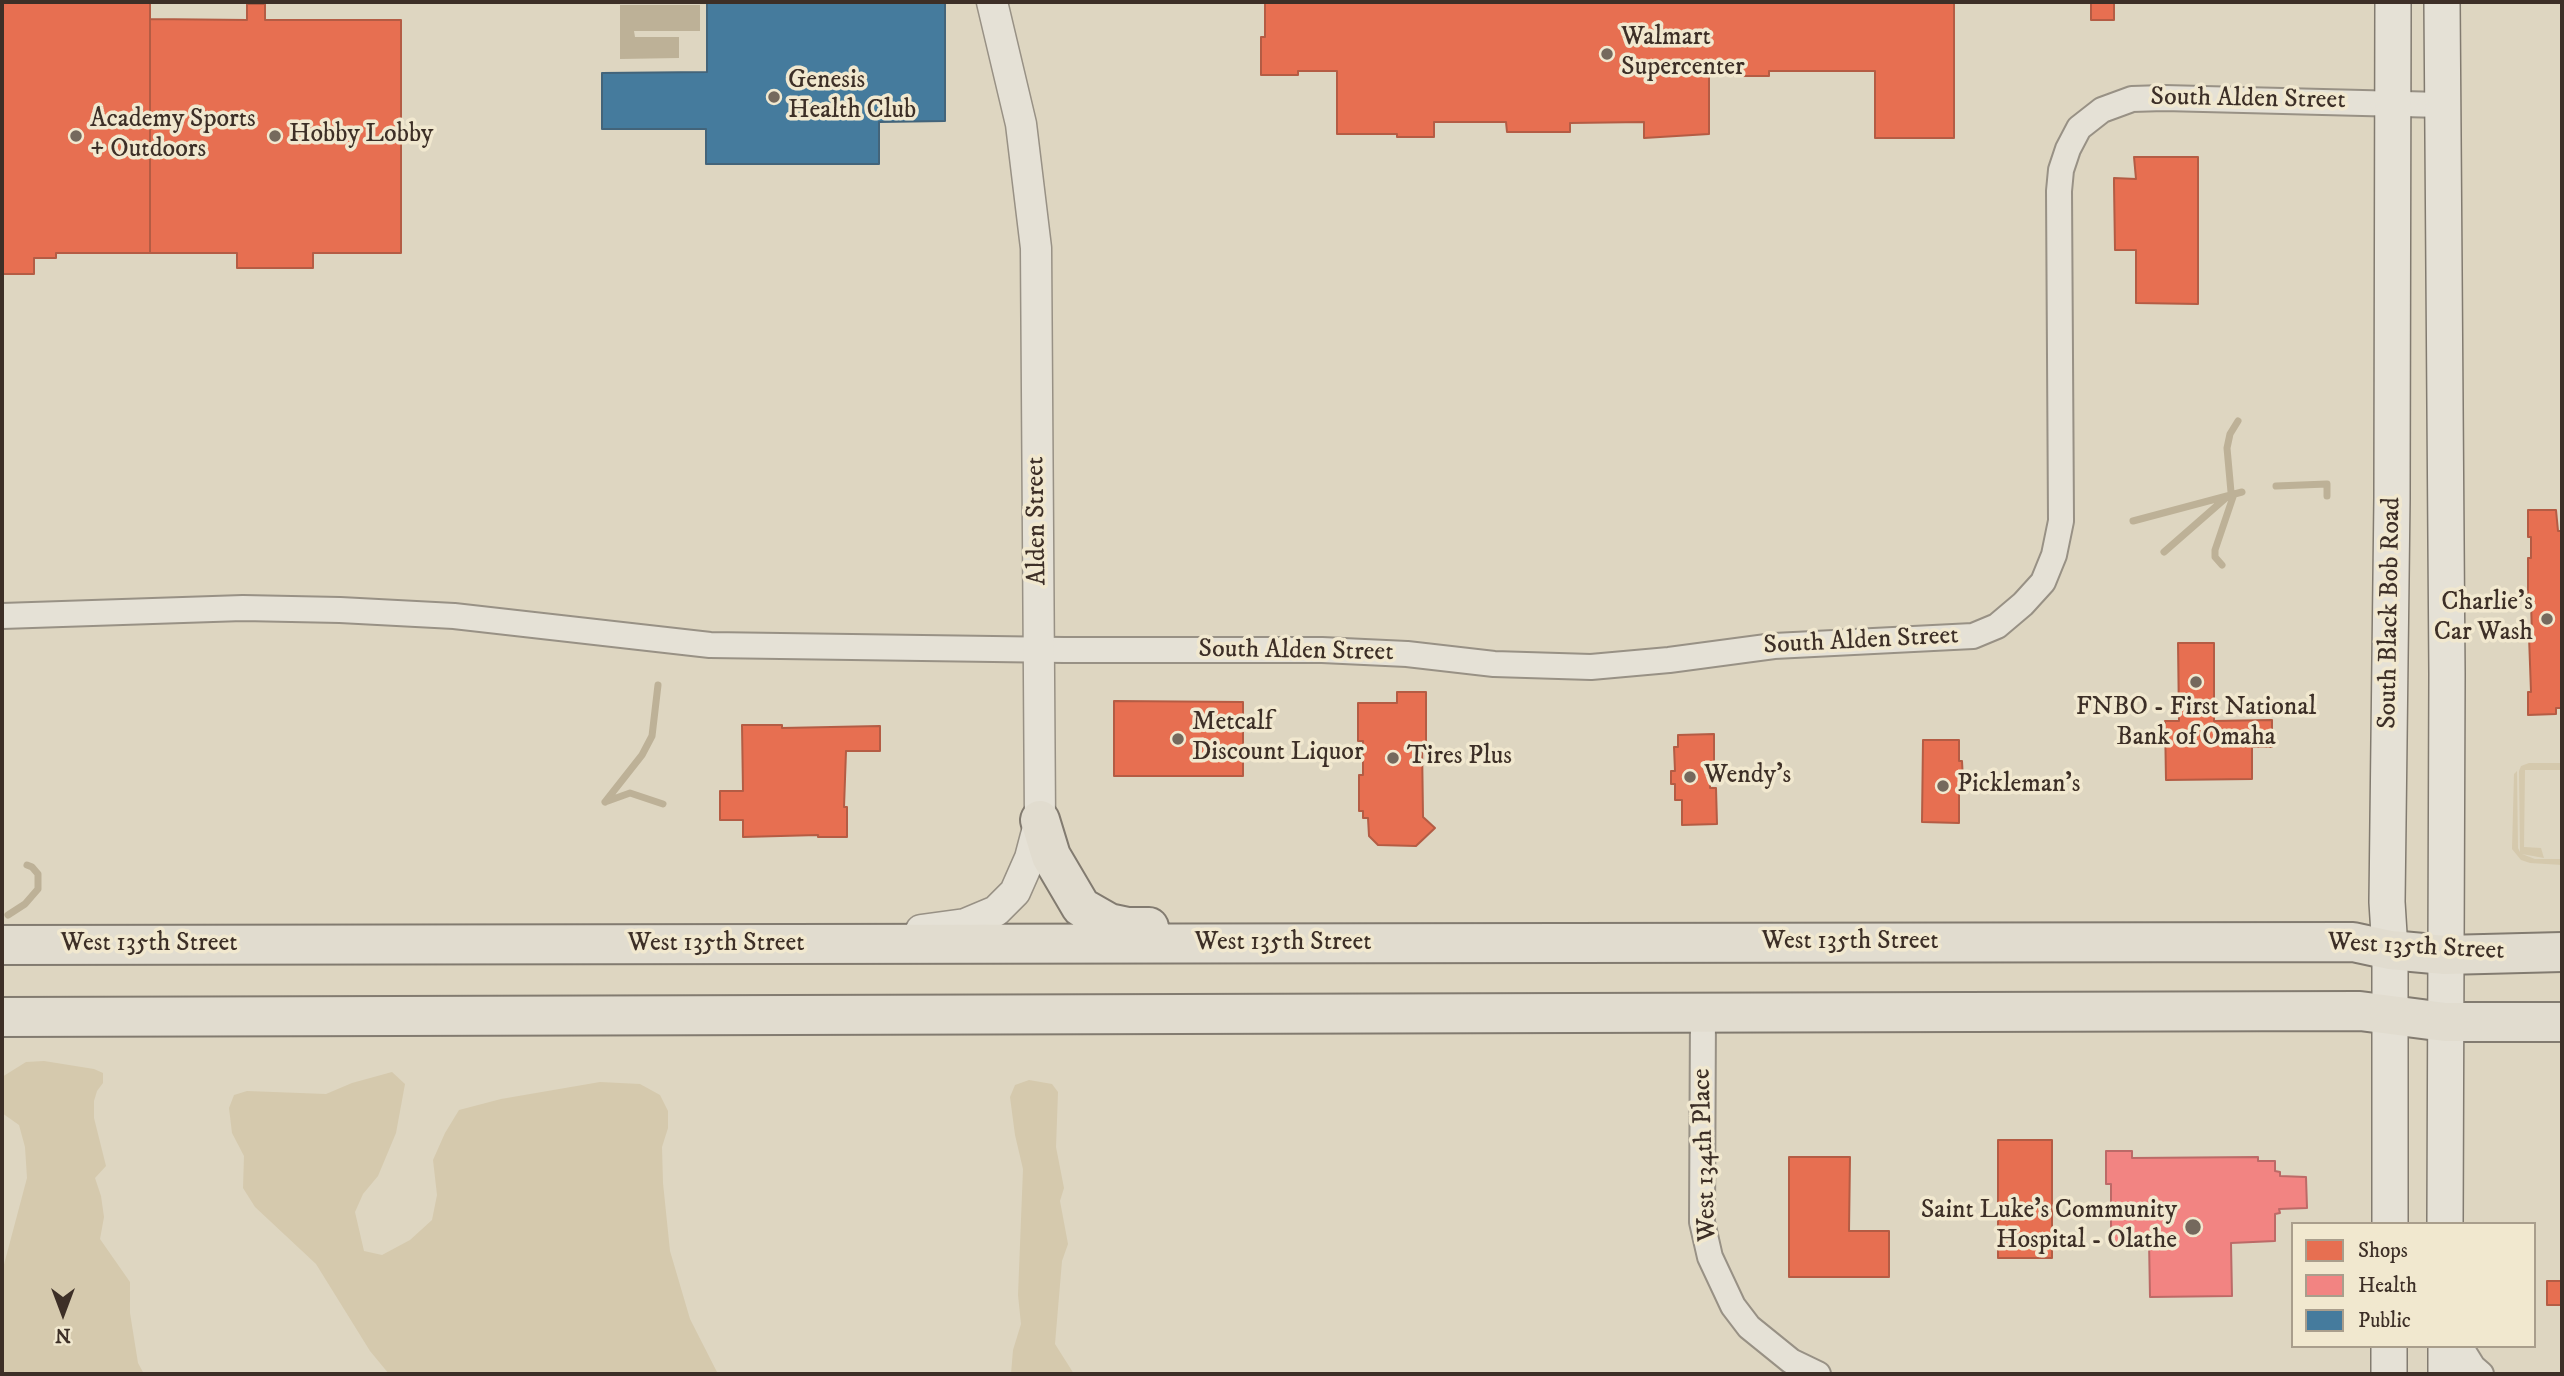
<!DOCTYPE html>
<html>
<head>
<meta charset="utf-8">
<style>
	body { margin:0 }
	#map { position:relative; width:2564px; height:1376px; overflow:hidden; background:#ded6c1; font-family:"IM FELL DW Pica",serif }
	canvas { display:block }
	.frame { position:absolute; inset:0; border:4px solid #3d2f27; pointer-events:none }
	.legend { position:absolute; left:2291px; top:1222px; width:245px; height:126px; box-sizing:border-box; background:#f1e8cf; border:2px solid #a99e8c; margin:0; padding:9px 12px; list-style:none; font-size:21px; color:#3d2f27 }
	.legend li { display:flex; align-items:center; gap:14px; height:35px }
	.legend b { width:35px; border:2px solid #a99e8c }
	.north { position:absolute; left:28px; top:1278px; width:70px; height:70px; -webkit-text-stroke:5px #f1e8cf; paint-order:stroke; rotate:180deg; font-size:19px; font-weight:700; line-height:28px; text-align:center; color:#3d2f27 }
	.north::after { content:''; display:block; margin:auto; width:24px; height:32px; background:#3d2f27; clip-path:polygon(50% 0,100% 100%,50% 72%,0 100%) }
</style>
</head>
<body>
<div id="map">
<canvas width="2564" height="1376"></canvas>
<div class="frame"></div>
<ul class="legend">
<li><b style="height:19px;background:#e76f51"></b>Shops</li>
<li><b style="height:19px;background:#f28482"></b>Health</li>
<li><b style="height:19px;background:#457b9d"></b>Public</li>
</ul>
<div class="north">N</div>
</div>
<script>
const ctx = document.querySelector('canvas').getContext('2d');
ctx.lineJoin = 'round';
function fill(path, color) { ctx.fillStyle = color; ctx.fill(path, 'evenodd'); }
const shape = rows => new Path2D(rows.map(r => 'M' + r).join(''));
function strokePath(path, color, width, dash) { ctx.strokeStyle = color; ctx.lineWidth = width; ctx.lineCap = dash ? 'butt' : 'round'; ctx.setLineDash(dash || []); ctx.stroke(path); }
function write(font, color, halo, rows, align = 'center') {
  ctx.font = font + ' "IM FELL DW Pica",serif'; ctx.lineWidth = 7; ctx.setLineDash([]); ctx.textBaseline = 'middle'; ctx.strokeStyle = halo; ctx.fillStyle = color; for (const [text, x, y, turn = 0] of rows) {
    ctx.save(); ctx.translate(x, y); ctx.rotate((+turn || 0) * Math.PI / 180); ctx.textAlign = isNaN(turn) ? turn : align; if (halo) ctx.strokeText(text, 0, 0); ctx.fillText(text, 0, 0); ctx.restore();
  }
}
const green = shape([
	[2529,763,2562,763,2562,770,2525,770,2524,847,2541,848,2544,858,2522,854,2535,859,2562,859,2562,865,2530,863,2521,860,2512,849,2514,774,2517,771,2518,848,2520,852,2519,771,2521,766],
	[44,1061,94,1069,103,1073,103,1083,97,1091,94,1101,94,1118,106,1166,95,1178,101,1196,104,1217,100,1239,130,1282,130,1313,138,1363,144,1374,2,1374,2,1272,27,1178,25,1147,19,1125,2,1113,2,1077,26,1062],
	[392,1072,405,1084,396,1133,378,1176,363,1194,355,1212,364,1251,382,1255,410,1240,432,1220,437,1195,433,1160,445,1133,459,1110,501,1099,600,1082,640,1084,660,1095,668,1111,668,1128,662,1147,663,1183,670,1251,690,1319,718,1374,389,1374,370,1351,316,1264,255,1207,243,1188,244,1156,232,1133,229,1108,234,1095,247,1091,326,1094,352,1083],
	[1029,1080,1052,1084,1058,1092,1056,1147,1064,1188,1060,1201,1068,1244,1062,1261,1055,1344,1074,1374,1011,1374,1013,1350,1021,1324,1018,1295,1023,1169,1015,1135,1010,1097,1015,1085]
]);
const water = shape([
	[620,5,700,5,700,31,634,31,635,37,679,37,679,58,620,59]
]);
const shops = shape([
	[2,2,150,2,150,253,56,253,56,258,34,258,34,274,2,274,2,2],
	[1265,2,1954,2,1954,138,1875,138,1875,71,1769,71,1769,76,1729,76,1728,72,1709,72,1709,134,1644,138,1644,122,1570,123,1570,132,1507,132,1506,122,1434,122,1434,137,1397,137,1397,134,1337,134,1337,71,1298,71,1298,75,1261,75,1261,37,1265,37,1265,2],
	[2091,2,2114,2,2114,20,2091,20,2091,2],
	[247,4,265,4,265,20,401,20,401,253,313,253,313,268,237,268,237,253,150,253,150,19,247,20,247,4],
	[2134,157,2198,157,2198,304,2136,303,2136,250,2115,250,2114,184,2114,178,2136,179,2134,157],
	[2528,510,2556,510,2558,531,2562,531,2562,708,2556,708,2556,714,2528,715,2528,692,2531,692,2529,636,2532,636,2531,602,2528,602,2528,558,2531,558,2531,537,2528,537,2528,510],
	[2178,643,2214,643,2214,721,2272,720,2272,747,2252,747,2252,779,2166,780,2165,721,2179,721,2178,643],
	[1397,692,1426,692,1426,742,1422,742,1423,817,1435,828,1416,846,1378,845,1369,836,1368,818,1363,818,1363,811,1359,811,1359,775,1363,775,1363,741,1358,741,1358,703,1397,703,1397,692],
	[1114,701,1243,702,1243,776,1114,776,1114,701],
	[742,725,782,725,782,728,880,726,880,751,846,751,844,807,847,807,847,837,818,837,818,835,743,837,743,820,720,820,720,791,743,791,742,725],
	[1714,734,1714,769,1710,769,1710,788,1716,788,1717,824,1682,825,1682,800,1675,800,1675,784,1671,784,1671,771,1675,771,1674,747,1678,747,1678,735,1714,734],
	[1923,740,1959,740,1959,761,1962,761,1963,780,1963,792,1959,792,1959,823,1922,822,1923,740],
	[1998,1140,2052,1140,2052,1258,1998,1258,1998,1140],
	[1789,1157,1850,1157,1849,1231,1889,1231,1889,1277,1789,1277,1789,1157],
	[2547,1281,2562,1281,2562,1305,2547,1305,2547,1281]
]);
const health = shape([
	[2106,1151,2132,1151,2132,1158,2258,1157,2258,1161,2275,1161,2275,1171,2280,1172,2280,1176,2306,1177,2307,1208,2279,1209,2280,1213,2275,1214,2275,1241,2231,1243,2232,1296,2150,1297,2149,1240,2137,1240,2137,1246,2111,1246,2111,1184,2106,1184,2106,1151]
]);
const public = shape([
	[707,2,945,2,945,121,879,122,879,164,706,164,706,129,602,129,602,73,707,72,707,2]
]);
const stream = shape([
	[2276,486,2327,484,2327,496],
	[2133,521,2242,492],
	[2164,552,2228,496],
	[2222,565,2215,557,2215,550,2234,494,2231,492,2227,448,2230,434,2238,421],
	[605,802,642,755,652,736,658,685],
	[605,802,630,793,663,804],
	[8,915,25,904,38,889,38,874,32,867,27,865]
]);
const minor = shape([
	[2,616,243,608,340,610,454,616,710,645,1064,650,1322,650,1407,654,1494,664,1591,667,1669,660,1774,646,1973,636,1997,626,2023,604,2043,582,2054,555,2061,521,2059,191,2061,170,2068,149,2079,128,2102,110,2132,99,2164,98,2442,105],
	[1703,1013,1702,1222,1710,1257,1733,1306,1749,1327,1791,1361,1818,1374],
	[2460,1346,2473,1367,2481,1374]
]);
const tertiary = shape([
	[921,930,965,924,996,911,1015,892,1030,858,1040,820,1036,248,1021,124,992,2]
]);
const secondary = shape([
	[2442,2,2447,674,2445,1224],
	[2390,1224,2390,950,2387,902,2392,498,2393,2],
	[2446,1346,2446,1374],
	[2389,1374,2389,1346]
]);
const primary = shape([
	[1040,820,1051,856,1081,907,1109,923,1128,927,1149,927],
	[2,945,2353,942,2390,950,2445,955,2562,952],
	[2,1017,2360,1011,2445,1022,2562,1022]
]);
const markers = [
	[1607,54,7,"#75695d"],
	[774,97,7,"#75695d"],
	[76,136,7,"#75695d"],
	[275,136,7,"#75695d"],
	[2547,619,7,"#75695d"],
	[2196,682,7,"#75695d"],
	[1178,739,7,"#75695d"],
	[1393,758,7,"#75695d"],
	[1690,777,7,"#75695d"],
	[1943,786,7,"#75695d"],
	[2193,1227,9,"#75695d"]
];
const poiNames = [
	["Walmart",1621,39],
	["Supercenter",1621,69],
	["Genesis",788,82],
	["Health Club",788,112],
	["Academy Sports",90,121],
	["+ Outdoors",90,151],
	["Hobby Lobby",289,136],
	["Charlie’s",2533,604,"right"],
	["Car Wash",2533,634,"right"],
	["FNBO - First National",2196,709,"center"],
	["Bank of Omaha",2196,739,"center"],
	["Metcalf",1192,724],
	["Discount Liquor",1192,754],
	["Tires Plus",1407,758],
	["Wendy's",1704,777],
	["Pickleman's",1957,786],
	["Saint Luke’s Community",2177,1212,"right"],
	["Hospital - Olathe",2177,1242,"right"]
];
const streetNames = [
	["South Alden Street",2248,100,1],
	["Alden Street",1038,521,-91],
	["South Black Bob Road",2391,613,-89],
	["South Alden Street",1861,642,-3],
	["South Alden Street",1296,652,1],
	["West 135th Street",1850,943],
	["West 135th Street",1283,944],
	["West 135th Street",149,945],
	["West 135th Street",716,945],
	["West 135th Street",2416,948,3],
	["West 134th Place",1706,1155,-92]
];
fill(green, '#d5c9ad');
fill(water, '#bdb197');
fill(shops, '#e76f51');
strokePath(shops, '#b45c44', 2);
fill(health, '#f28482');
strokePath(health, '#bc6a67', 2);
fill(public, '#457b9d');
strokePath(public, '#43647a', 2);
strokePath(stream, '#bdb197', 7);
strokePath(minor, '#989185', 28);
strokePath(tertiary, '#989185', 33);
strokePath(secondary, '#827b70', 38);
strokePath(primary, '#827b70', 42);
strokePath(minor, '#e5e1d6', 24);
strokePath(tertiary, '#e5e1d6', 30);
strokePath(secondary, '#e5e1d6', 35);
strokePath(primary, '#e1dccf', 38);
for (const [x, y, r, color] of markers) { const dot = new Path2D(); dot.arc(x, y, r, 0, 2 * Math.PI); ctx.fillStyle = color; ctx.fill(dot); strokePath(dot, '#f1e8cf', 2.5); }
write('26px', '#3d2f27', '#f1e8cf', poiNames, 'left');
write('26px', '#3d2f27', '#f1e8cf', streetNames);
</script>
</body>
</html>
